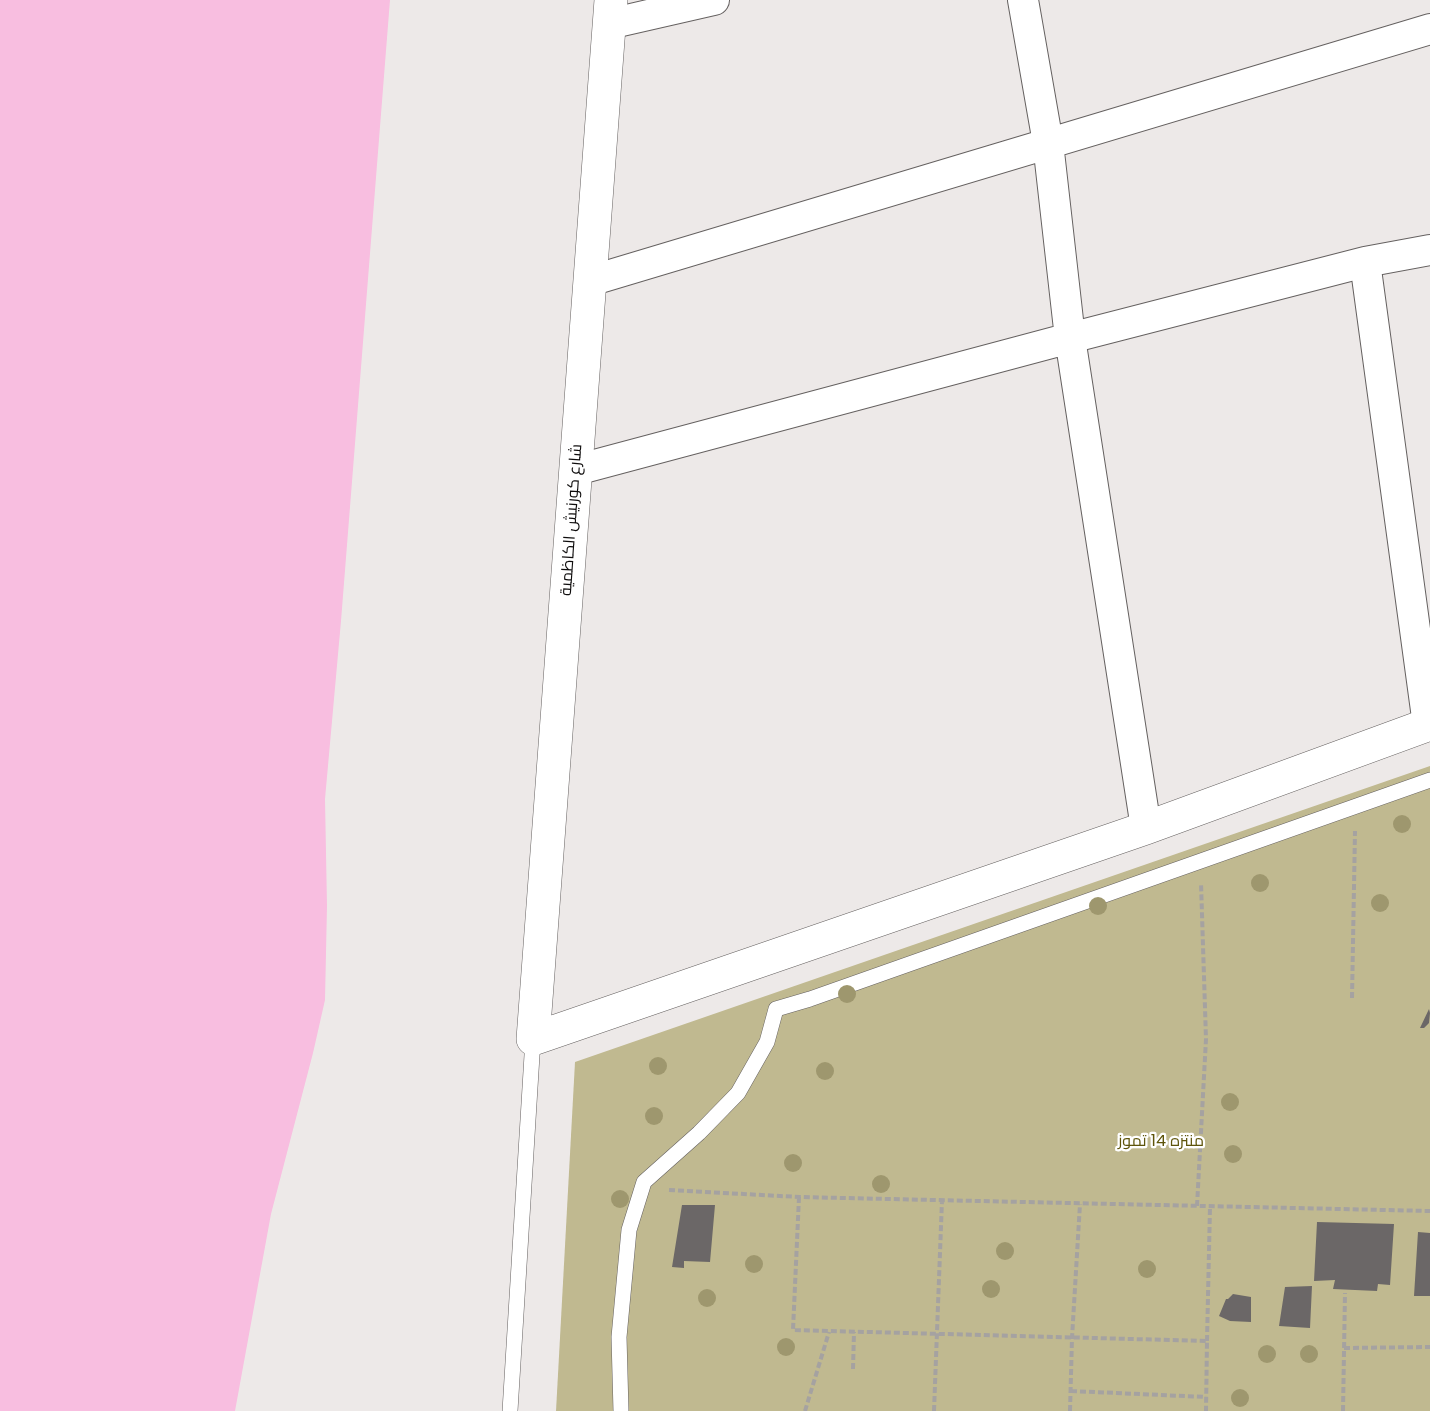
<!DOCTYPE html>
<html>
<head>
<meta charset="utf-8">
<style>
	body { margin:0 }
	canvas { display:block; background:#ede9e8 }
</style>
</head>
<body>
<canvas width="1430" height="1411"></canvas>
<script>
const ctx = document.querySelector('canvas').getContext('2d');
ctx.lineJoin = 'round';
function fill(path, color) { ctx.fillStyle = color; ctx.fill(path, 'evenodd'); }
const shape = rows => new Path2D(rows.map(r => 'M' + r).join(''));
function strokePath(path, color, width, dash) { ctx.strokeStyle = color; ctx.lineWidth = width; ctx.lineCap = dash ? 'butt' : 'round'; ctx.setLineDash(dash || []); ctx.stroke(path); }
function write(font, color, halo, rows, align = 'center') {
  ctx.font = font + ' Poppins,Cairo,sans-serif'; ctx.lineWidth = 4.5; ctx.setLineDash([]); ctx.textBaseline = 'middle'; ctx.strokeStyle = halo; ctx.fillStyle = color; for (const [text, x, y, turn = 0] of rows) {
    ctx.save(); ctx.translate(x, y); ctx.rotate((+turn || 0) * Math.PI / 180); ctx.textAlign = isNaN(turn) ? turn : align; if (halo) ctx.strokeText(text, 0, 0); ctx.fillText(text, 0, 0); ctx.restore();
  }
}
const green = shape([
	[1430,766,1430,1411,556,1411,575,1062]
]);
const water = shape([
	[0,0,390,0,341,621,325,799,327,906,325,1000,313,1053,271,1214,235,1411,0,1411]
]);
const building = shape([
	[1429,1009,1430,1013,1429,1023,1424,1028,1420,1028],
	[682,1205,715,1205,710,1262,684,1261,684,1268,672,1267],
	[1317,1222,1394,1224,1390,1285,1378,1284,1377,1291,1333,1289,1335,1280,1314,1281],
	[1418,1232,1430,1233,1430,1296,1414,1296],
	[1312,1286,1310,1328,1279,1326,1285,1287],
	[1233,1294,1251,1297,1251,1322,1230,1321,1219,1316,1226,1299,1228,1299]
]);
const path = shape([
	[1352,998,1355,831],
	[669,1190,799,1197,1430,1211],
	[799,1197,793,1330,1207,1341,1206,1411],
	[1197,1206,1206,1039,1201,883],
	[1207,1341,1210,1207],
	[1344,1348,1430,1347],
	[853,1369,854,1332],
	[1071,1391,1206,1397],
	[805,1411,829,1332],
	[934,1411,942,1200],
	[1070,1411,1072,1338,1080,1204],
	[1343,1411,1345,1293]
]);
const service = shape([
	[510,1411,533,1039],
	[621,1411,619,1337,629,1230,644,1182,699,1133,738,1093,767,1042,776,1009,810,999,1430,780]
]);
const minor = shape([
	[1023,0,1048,143,1070,338,1146,828],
	[609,24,714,0],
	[1365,262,1428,725],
	[590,281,1430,29],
	[576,470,1070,338,1365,262,1430,250]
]);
const tertiary = shape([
	[611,0,533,1039,1146,828,1430,724]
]);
const trees = [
	[1402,824],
	[1260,883],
	[1380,903],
	[1098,906],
	[847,994],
	[658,1066],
	[825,1071],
	[1230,1102],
	[654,1116],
	[1233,1154],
	[793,1163],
	[881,1184],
	[620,1199],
	[1005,1251],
	[754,1264],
	[1147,1269],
	[991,1289],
	[707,1298],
	[786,1347],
	[1267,1354],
	[1309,1354],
	[1240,1398]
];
const streetNames = [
	["شارع كورنيش الكاظمية",572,520,-86]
];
const parkNames = [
	["منتزه 14 تموز",1161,1142]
];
fill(green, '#c0b990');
fill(water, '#f8bee0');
fill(building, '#6b6767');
strokePath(service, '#656160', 16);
strokePath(minor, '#656160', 32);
strokePath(tertiary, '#656160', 34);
strokePath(path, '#a5a2a1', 4, [6, 3]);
strokePath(service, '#fff', 15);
strokePath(minor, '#fff', 30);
strokePath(tertiary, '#fff', 33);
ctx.fillStyle = '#9e976e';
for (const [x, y] of trees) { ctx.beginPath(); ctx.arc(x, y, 9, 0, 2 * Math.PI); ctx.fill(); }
write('16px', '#0e0c0c', '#fff', streetNames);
write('16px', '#5e540a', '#fff', parkNames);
</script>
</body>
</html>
